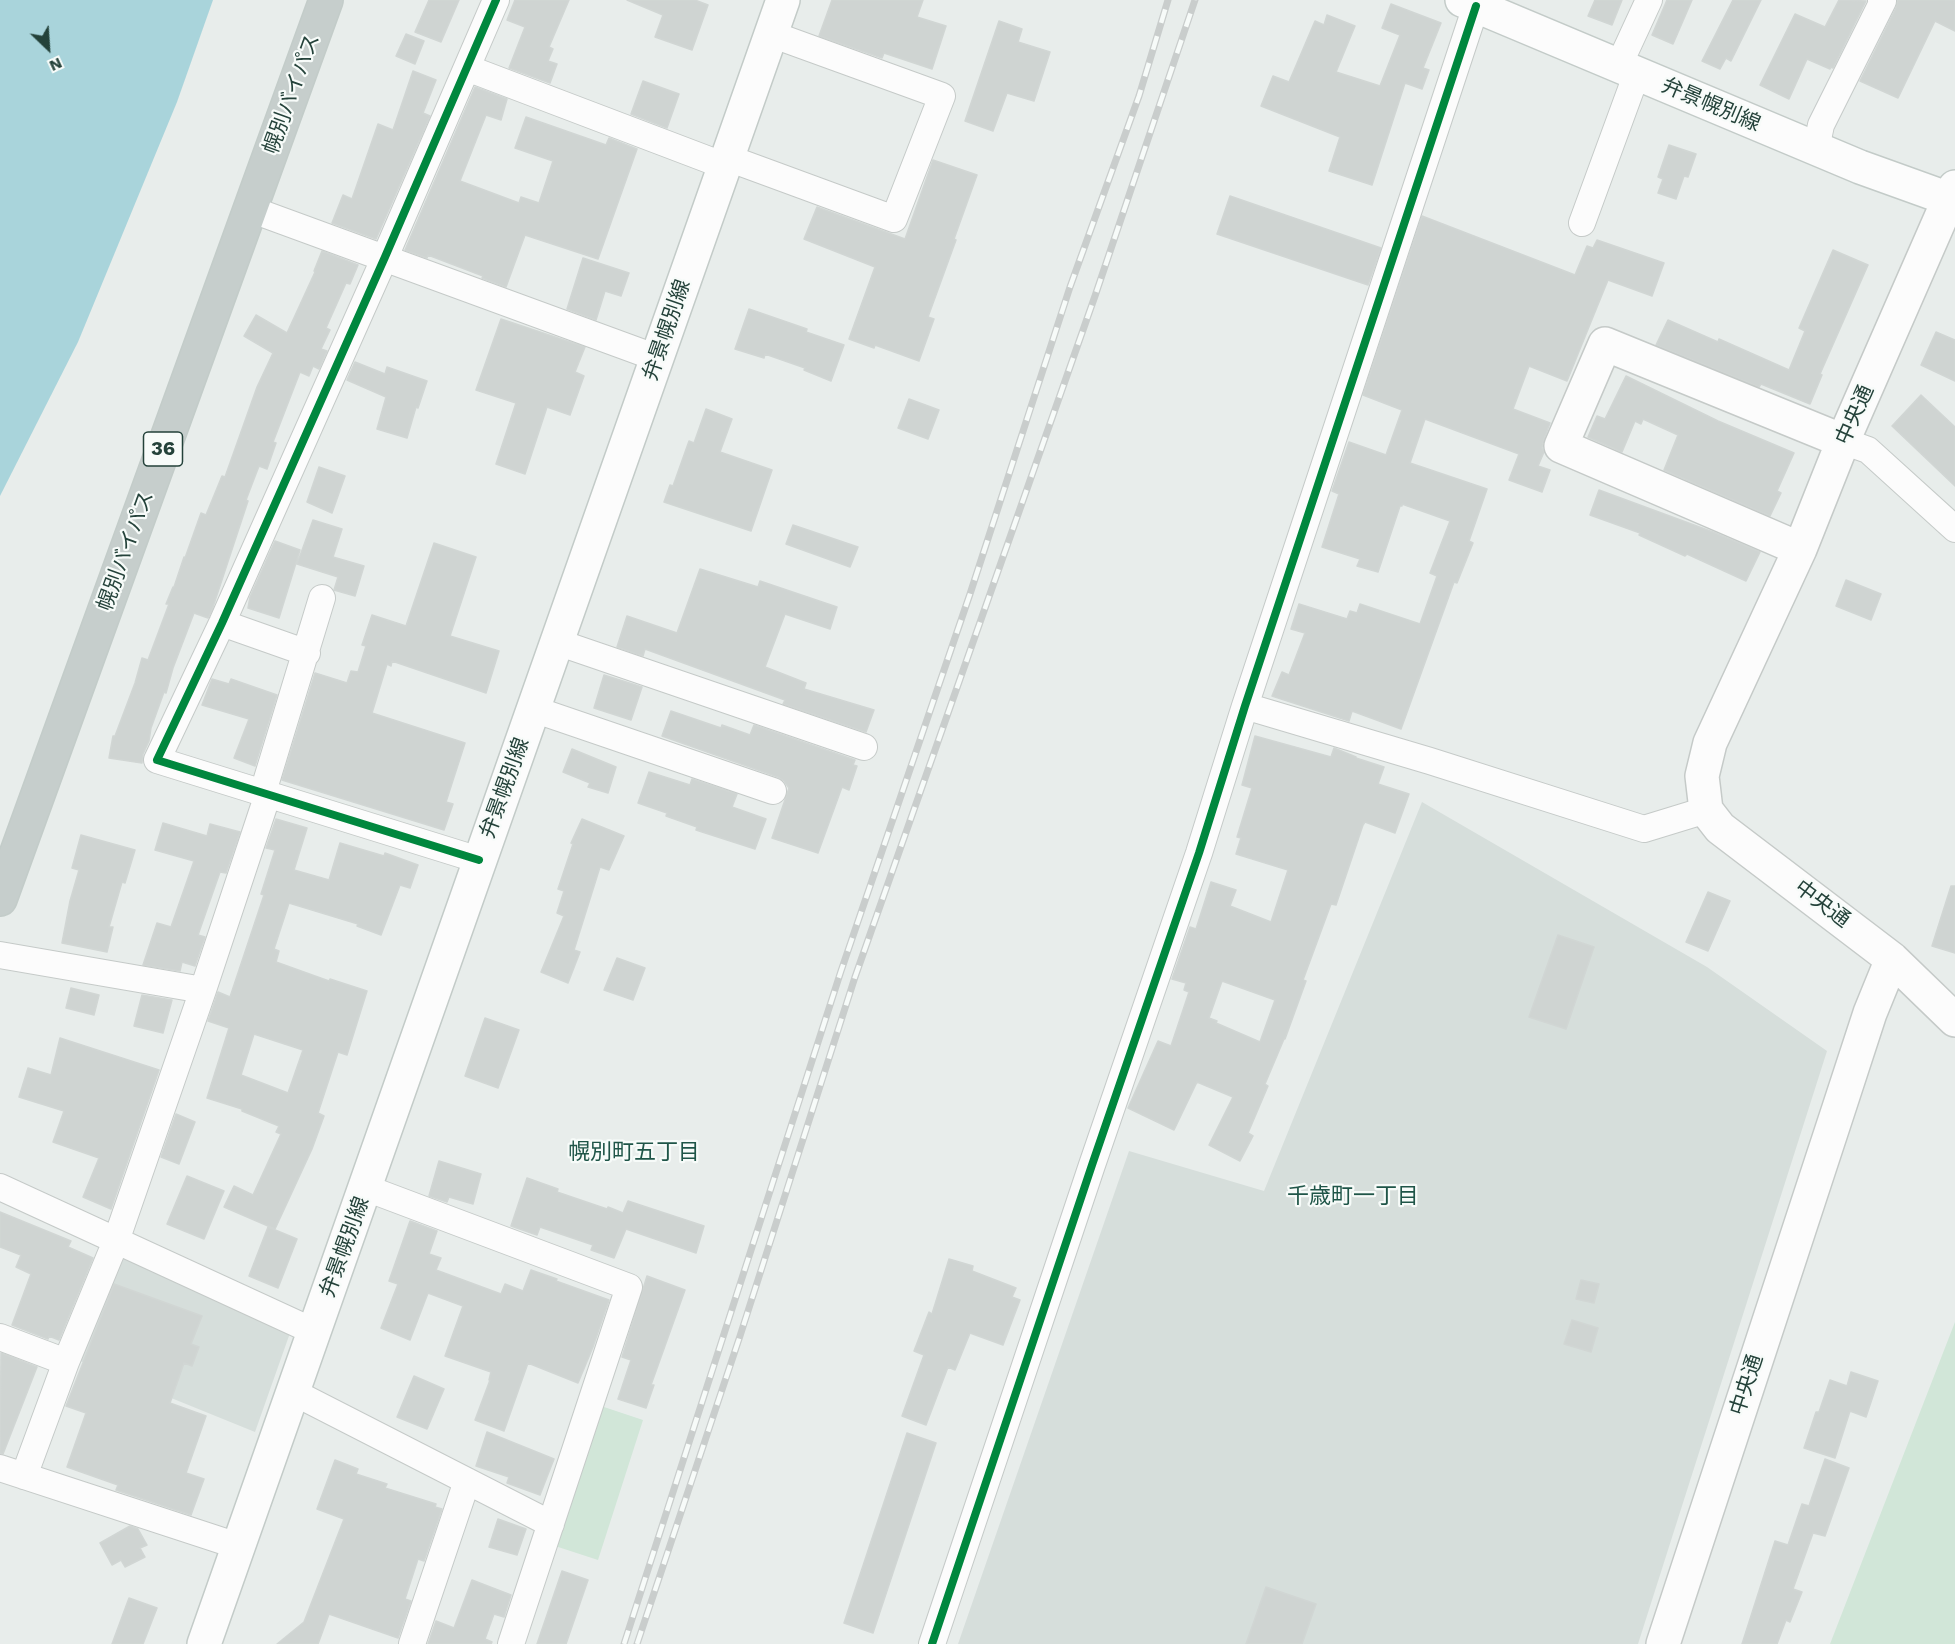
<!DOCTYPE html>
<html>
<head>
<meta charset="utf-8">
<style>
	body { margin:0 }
	#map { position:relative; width:1955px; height:1644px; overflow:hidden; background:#e8edeb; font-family:"Work Sans",sans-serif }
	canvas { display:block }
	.north { position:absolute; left:18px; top:18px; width:60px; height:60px; -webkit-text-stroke:4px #f7fbf9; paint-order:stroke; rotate:155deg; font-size:16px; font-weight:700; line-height:24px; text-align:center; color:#24423a }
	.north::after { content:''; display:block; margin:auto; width:21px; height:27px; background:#24423a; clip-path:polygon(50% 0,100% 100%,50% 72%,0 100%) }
</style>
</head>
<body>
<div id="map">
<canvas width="1955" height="1644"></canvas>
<div class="north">N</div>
</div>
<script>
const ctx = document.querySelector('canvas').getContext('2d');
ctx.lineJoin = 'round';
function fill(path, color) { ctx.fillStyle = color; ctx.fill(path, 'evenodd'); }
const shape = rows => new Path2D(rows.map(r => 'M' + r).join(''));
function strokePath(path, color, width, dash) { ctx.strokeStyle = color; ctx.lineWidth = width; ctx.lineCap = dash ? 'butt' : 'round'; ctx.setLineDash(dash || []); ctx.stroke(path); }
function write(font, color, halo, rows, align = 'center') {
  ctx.font = font + ' "Work Sans","Noto Sans JP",sans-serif'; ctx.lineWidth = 4.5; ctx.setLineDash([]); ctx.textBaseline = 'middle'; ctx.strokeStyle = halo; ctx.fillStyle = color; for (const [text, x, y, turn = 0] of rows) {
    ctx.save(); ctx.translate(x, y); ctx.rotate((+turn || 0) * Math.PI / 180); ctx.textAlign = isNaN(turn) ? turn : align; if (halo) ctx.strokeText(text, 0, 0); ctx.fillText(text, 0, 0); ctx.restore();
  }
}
const built = shape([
	[1422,802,1707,967,1827,1051,1638,1644,958,1644,1129,1151,1264,1191],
	[121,1257,290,1333,255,1432,80,1361]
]);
const green = shape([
	[1955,1322,1955,1644,1830,1644],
	[601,1406,643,1420,598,1560,552,1545]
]);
const water = shape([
	[0,0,213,0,177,102,78,342,0,496]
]);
const building = shape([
	[429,0,459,0,441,42,415,32,429,0],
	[515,0,569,0,549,47,553,49,548,61,557,64,550,83,509,68,525,27,507,20,515,0],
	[627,0,695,0,708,5,692,50,655,37,663,15,627,0],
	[832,0,923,0,917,17,946,26,932,69,884,53,882,58,819,36,832,0],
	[1595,0,1622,0,1612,25,1588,16,1595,0],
	[1667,0,1692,0,1673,44,1652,35,1667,0],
	[1733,0,1761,0,1731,61,1726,58,1720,69,1702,61,1733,0],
	[1839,0,1866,1,1833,68,1831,67,1830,69,1807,59,1789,99,1760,85,1795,14,1825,27,1839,0],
	[1898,0,1955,0,1955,31,1935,21,1898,98,1860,81,1896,8,1898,0],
	[1391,4,1441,23,1423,68,1429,70,1422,89,1405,83,1372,185,1329,171,1340,137,1261,106,1273,76,1289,82,1315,21,1324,25,1327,15,1355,26,1336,72,1380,86,1400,35,1382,28,1391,4],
	[999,21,1022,29,1018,42,1050,52,1034,101,1007,93,993,131,965,121,999,21],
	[406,34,424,41,415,64,396,56,406,34],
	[413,71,436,80,423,113,430,116,376,239,332,223,343,195,352,199,378,124,393,130,413,71],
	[643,81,679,94,667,128,631,114,643,81],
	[475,87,507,99,501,120,486,115,460,181,519,203,521,197,539,203,553,161,515,148,526,117,606,145,609,138,637,149,598,259,525,235,506,287,482,278,483,276,428,255,427,258,405,250,475,87],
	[1669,145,1696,154,1688,177,1684,176,1676,199,1658,193,1663,179,1658,177,1669,145],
	[933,160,977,175,954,239,956,240,928,317,934,319,919,361,875,345,874,348,849,339,875,267,804,239,817,207,905,239,933,160],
	[1230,196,1381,248,1368,285,1217,234,1230,196],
	[1422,216,1575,275,1587,246,1593,248,1597,240,1664,263,1652,296,1608,280,1567,381,1529,366,1513,409,1550,423,1544,439,1542,448,1544,452,1538,466,1550,470,1542,492,1509,480,1519,454,1425,419,1410,463,1487,489,1469,541,1473,543,1457,583,1454,582,1401,729,1352,711,1349,721,1272,696,1282,672,1289,675,1305,633,1291,629,1299,604,1347,619,1350,611,1357,613,1360,604,1420,624,1437,576,1430,573,1450,521,1402,504,1402,506,1400,506,1378,572,1357,566,1360,559,1322,547,1339,494,1332,491,1349,442,1386,455,1402,410,1363,395,1422,216],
	[1833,250,1868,265,1820,374,1822,375,1810,404,1761,384,1759,387,1656,345,1668,320,1718,342,1719,339,1789,370,1805,331,1799,328,1833,250],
	[322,251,358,265,350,284,346,283,326,328,330,330,321,349,327,351,319,369,313,366,309,376,300,372,273,442,276,443,267,469,259,466,246,500,248,501,212,610,208,618,194,613,173,668,166,693,164,692,151,728,149,741,143,754,142,763,109,758,113,736,115,736,135,683,142,658,148,660,169,604,166,604,173,587,174,587,184,557,185,558,201,513,206,515,222,476,225,477,257,387,273,353,244,336,256,315,287,333,315,272,314,271,322,251],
	[583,258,629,273,621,296,605,291,596,320,567,309,583,258],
	[749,309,807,329,806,332,844,345,831,381,804,370,805,368,765,354,764,358,735,349,749,309],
	[501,319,585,347,575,372,584,376,570,415,547,407,525,474,496,464,516,403,476,390,501,319],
	[1936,332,1955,340,1955,381,1921,365,1936,332],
	[355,362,385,374,387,367,427,381,418,408,416,407,407,438,377,429,386,397,347,380,355,362],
	[1626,376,1718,421,1794,453,1777,491,1781,493,1770,516,1664,470,1678,435,1643,419,1641,424,1635,421,1622,452,1588,437,1597,416,1605,419,1626,376],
	[1921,395,1955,427,1955,486,1892,426,1921,395],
	[909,399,939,410,928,439,898,428,909,399],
	[706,409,732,419,720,452,772,470,751,531,664,502,670,485,673,486,689,441,694,443,706,409],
	[319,467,345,476,332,513,307,502,319,467],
	[1599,490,1713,532,1760,552,1746,581,1687,554,1685,556,1639,535,1640,533,1590,515,1599,490],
	[313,520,342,529,333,557,364,566,355,596,334,590,338,577,297,564,313,520],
	[793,525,858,547,850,567,786,544,793,525],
	[275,541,300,550,279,618,248,608,250,597,275,541],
	[434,543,476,557,450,636,499,651,486,693,392,661,391,666,387,664,372,713,465,743,446,802,453,804,444,830,282,780,315,673,347,683,351,671,358,672,366,646,362,645,372,615,406,626,434,543],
	[700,569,758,587,760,581,837,607,830,629,785,614,765,667,806,683,804,689,874,710,866,732,783,704,785,700,645,649,643,656,617,647,627,616,677,633,700,569],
	[1846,580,1881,594,1871,620,1836,606,1846,580],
	[604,675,642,687,631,720,594,708,604,675],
	[212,679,229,684,231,679,277,695,255,766,234,758,249,719,202,705,212,679],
	[671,711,721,728,722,725,750,735,754,725,855,760,853,765,857,766,849,790,842,787,818,853,772,838,789,788,784,781,778,777,662,736,671,711],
	[1255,736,1331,757,1334,748,1356,757,1356,758,1384,767,1378,784,1409,794,1395,833,1365,822,1363,825,1336,905,1331,904,1303,980,1306,981,1285,1039,1284,1039,1265,1084,1268,1086,1248,1133,1253,1136,1240,1161,1209,1145,1233,1097,1197,1082,1174,1130,1128,1108,1158,1041,1171,1046,1189,992,1184,990,1186,983,1172,979,1190,927,1196,929,1211,882,1236,890,1230,906,1271,922,1288,870,1236,854,1241,838,1237,837,1252,788,1242,785,1255,736],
	[1222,981,1275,1000,1260,1042,1216,1023,1217,1021,1209,1018,1222,981],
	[572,749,616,767,608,793,588,787,590,783,563,772,572,749],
	[649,772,690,785,692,779,737,794,732,807,766,819,755,849,696,830,697,827,666,816,667,813,638,803,649,772],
	[276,819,307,828,294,870,329,880,340,843,384,856,385,853,418,865,410,888,400,885,381,935,357,926,358,924,289,903,274,949,279,951,276,962,329,981,330,979,367,991,347,1055,338,1052,318,1113,324,1116,312,1149,275,1229,224,1207,234,1186,253,1195,281,1134,276,1132,279,1126,242,1111,242,1109,207,1098,229,1028,208,1021,218,992,230,997,264,895,261,894,275,850,266,848,276,819],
	[254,1034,303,1050,288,1093,241,1075,254,1034],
	[582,819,624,836,609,870,600,867,574,950,580,952,568,983,541,972,564,916,557,913,564,891,558,889,573,844,571,843,582,819],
	[163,823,207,836,210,824,240,832,226,873,220,872,198,935,205,937,195,966,182,962,180,971,143,965,157,923,171,927,194,861,155,850,163,823],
	[81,835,135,850,125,883,122,882,109,927,113,927,107,952,62,943,70,901,79,870,72,868,81,835],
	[1951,886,1955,886,1955,953,1932,946,1951,886],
	[1708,892,1730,901,1708,951,1686,942,1708,892],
	[1558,935,1594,947,1566,1029,1529,1017,1558,935],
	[617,958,645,968,633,1000,604,990,617,958],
	[71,988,99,995,94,1015,66,1008,71,988],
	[142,995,172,1000,163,1033,134,1026,142,995],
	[485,1018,519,1030,498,1088,465,1076,485,1018],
	[60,1038,159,1070,111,1209,83,1197,99,1158,53,1142,64,1111,19,1097,28,1068,51,1075,60,1038],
	[176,1114,195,1122,179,1164,161,1157,176,1114],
	[439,1161,481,1174,473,1204,449,1197,447,1202,429,1196,439,1161],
	[187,1176,224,1191,204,1239,167,1224,187,1176],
	[527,1178,558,1189,557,1192,607,1209,608,1207,623,1213,628,1201,704,1226,696,1253,626,1229,614,1258,591,1250,593,1245,540,1227,537,1235,511,1226,527,1178],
	[0,1212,71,1241,68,1247,93,1258,59,1340,49,1336,48,1339,12,1325,31,1274,16,1267,21,1255,0,1247,0,1212],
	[410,1221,437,1231,429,1254,441,1258,436,1270,501,1294,505,1284,523,1291,531,1270,557,1279,556,1281,609,1300,593,1347,578,1383,528,1363,504,1431,475,1420,490,1380,489,1380,491,1372,445,1356,463,1306,428,1293,410,1340,381,1328,398,1284,389,1281,410,1221],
	[268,1227,297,1239,278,1288,249,1276,268,1227],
	[949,1259,973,1266,972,1271,1016,1288,1012,1297,1020,1300,1003,1345,970,1333,955,1370,948,1367,926,1425,902,1416,924,1355,914,1351,929,1312,932,1314,949,1259],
	[647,1276,685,1290,651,1385,654,1385,646,1408,618,1399,631,1360,622,1357,647,1276],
	[1581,1280,1599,1284,1594,1303,1576,1299,1581,1280],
	[114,1284,202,1316,191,1344,199,1347,192,1366,184,1363,170,1403,206,1416,186,1473,204,1479,191,1515,116,1490,118,1485,67,1467,86,1413,66,1406,114,1284],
	[1572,1320,1598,1328,1591,1352,1564,1344,1572,1320],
	[1,1353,37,1367,3,1454,0,1453,1,1353],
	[1851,1372,1878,1381,1866,1417,1850,1411,1835,1458,1804,1448,1816,1412,1819,1412,1830,1380,1847,1386,1851,1372],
	[414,1376,444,1389,427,1429,397,1417,414,1376],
	[487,1432,554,1459,540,1495,507,1483,509,1477,476,1466,487,1432],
	[907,1433,936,1443,873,1633,844,1623,907,1433],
	[1825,1459,1849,1468,1825,1536,1813,1533,1793,1589,1802,1592,1790,1622,1786,1620,1777,1644,1742,1644,1775,1541,1788,1545,1802,1504,1809,1506,1825,1459],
	[335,1460,358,1469,356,1474,387,1484,385,1488,436,1504,435,1507,442,1509,424,1561,418,1559,405,1599,411,1601,398,1638,329,1614,318,1644,277,1644,304,1622,344,1519,317,1509,335,1460],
	[498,1519,526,1529,517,1555,489,1547,498,1519],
	[130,1526,138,1529,147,1545,140,1548,145,1557,125,1567,121,1560,112,1565,100,1543,130,1526],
	[562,1571,588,1580,566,1644,537,1644,562,1571],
	[472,1580,511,1595,504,1617,494,1614,485,1639,492,1642,491,1644,428,1644,436,1621,454,1628,472,1580],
	[1266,1587,1316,1604,1302,1644,1246,1644,1266,1587],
	[129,1598,157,1608,143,1644,112,1644,129,1598]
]);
const minor = shape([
	[1619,65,1649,0],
	[467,68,725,166],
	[1816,149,1821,125,1883,1,1881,0],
	[728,158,894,219,942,96,771,34],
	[250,209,657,358],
	[1582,223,1637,73],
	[1843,441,1868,450,1955,529],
	[222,623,307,653],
	[557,642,864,747],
	[1245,706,1430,761,1644,829,1706,810],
	[533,709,773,791],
	[263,792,322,598],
	[479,860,157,760,222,623,385,257,496,0],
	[0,955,203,990],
	[0,1187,315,1332],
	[366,1188,629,1287,511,1644],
	[0,1337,66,1362],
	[293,1392,551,1524],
	[0,1468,238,1546],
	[24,1476,66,1362,116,1241,203,990,268,794],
	[412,1644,467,1481],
	[932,1644,1092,1165,1199,853,1245,706,1476,6]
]);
const tertiary = shape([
	[1949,199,1843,441,1800,549,1710,743,1702,776,1706,810,1720,828,1892,959,1955,1020],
	[1800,549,1561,446,1605,344,1843,441],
	[1663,1644,1839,1108,1870,1013,1892,959]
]);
const secondary = shape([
	[1462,0,1860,167,1949,199,1955,187],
	[204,1644,783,0]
]);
const trunk = shape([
	[0,899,326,0]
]);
const rail = shape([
	[624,1644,841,971,970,594,1070,287,1139,96,1168,0],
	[637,1644,740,1336,855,977,1095,296,1195,0]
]);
const cycleway = shape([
	[479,860,157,760,222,623,385,257,496,0],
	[932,1644,1092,1165,1199,853,1245,706,1476,6]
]);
const shields = [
	[163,449,39]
];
const shieldNames = [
	["36",163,449]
];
const streetNames = [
	["幌別バイパス",292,94,-70],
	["弁景幌別線",1711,105,23],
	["弁景幌別線",667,330,-71],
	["中央通",1855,415,-66],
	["幌別バイパス",126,551,-70],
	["弁景幌別線",505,788,-70],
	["中央通",1822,904,37],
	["弁景幌別線",345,1247,-70],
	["中央通",1747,1385,-72]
];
const neighbourhoodNames = [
	["幌別町五丁目",634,1153],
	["千歳町一丁目",1353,1197]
];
fill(built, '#d6dedb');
fill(green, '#d1e6d8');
fill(water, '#a9d4db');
fill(building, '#cfd4d2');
strokePath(building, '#d1d6d4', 1.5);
strokePath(minor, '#c5cac8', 28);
strokePath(tertiary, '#c5cac8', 36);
strokePath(secondary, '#c3cbc8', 36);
strokePath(trunk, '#c3ccc9', 36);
strokePath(minor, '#fcfcfc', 26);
strokePath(tertiary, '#fcfcfc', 33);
strokePath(secondary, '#fcfcfc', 33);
strokePath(trunk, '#c6cecc', 33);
strokePath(rail, '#c9cdcc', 7);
strokePath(rail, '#f7fbf9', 4.5, [14]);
strokePath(cycleway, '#00873e', 8);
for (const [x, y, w] of shields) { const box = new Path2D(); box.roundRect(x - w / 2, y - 17, w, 34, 4.5); ctx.fillStyle = '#f7fbf9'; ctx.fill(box); strokePath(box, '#24423a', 1.5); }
write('bold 20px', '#24423a', null, shieldNames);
write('21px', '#24423a', '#f7fbf9', streetNames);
write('22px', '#1f5548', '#f7fbf9', neighbourhoodNames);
</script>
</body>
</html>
